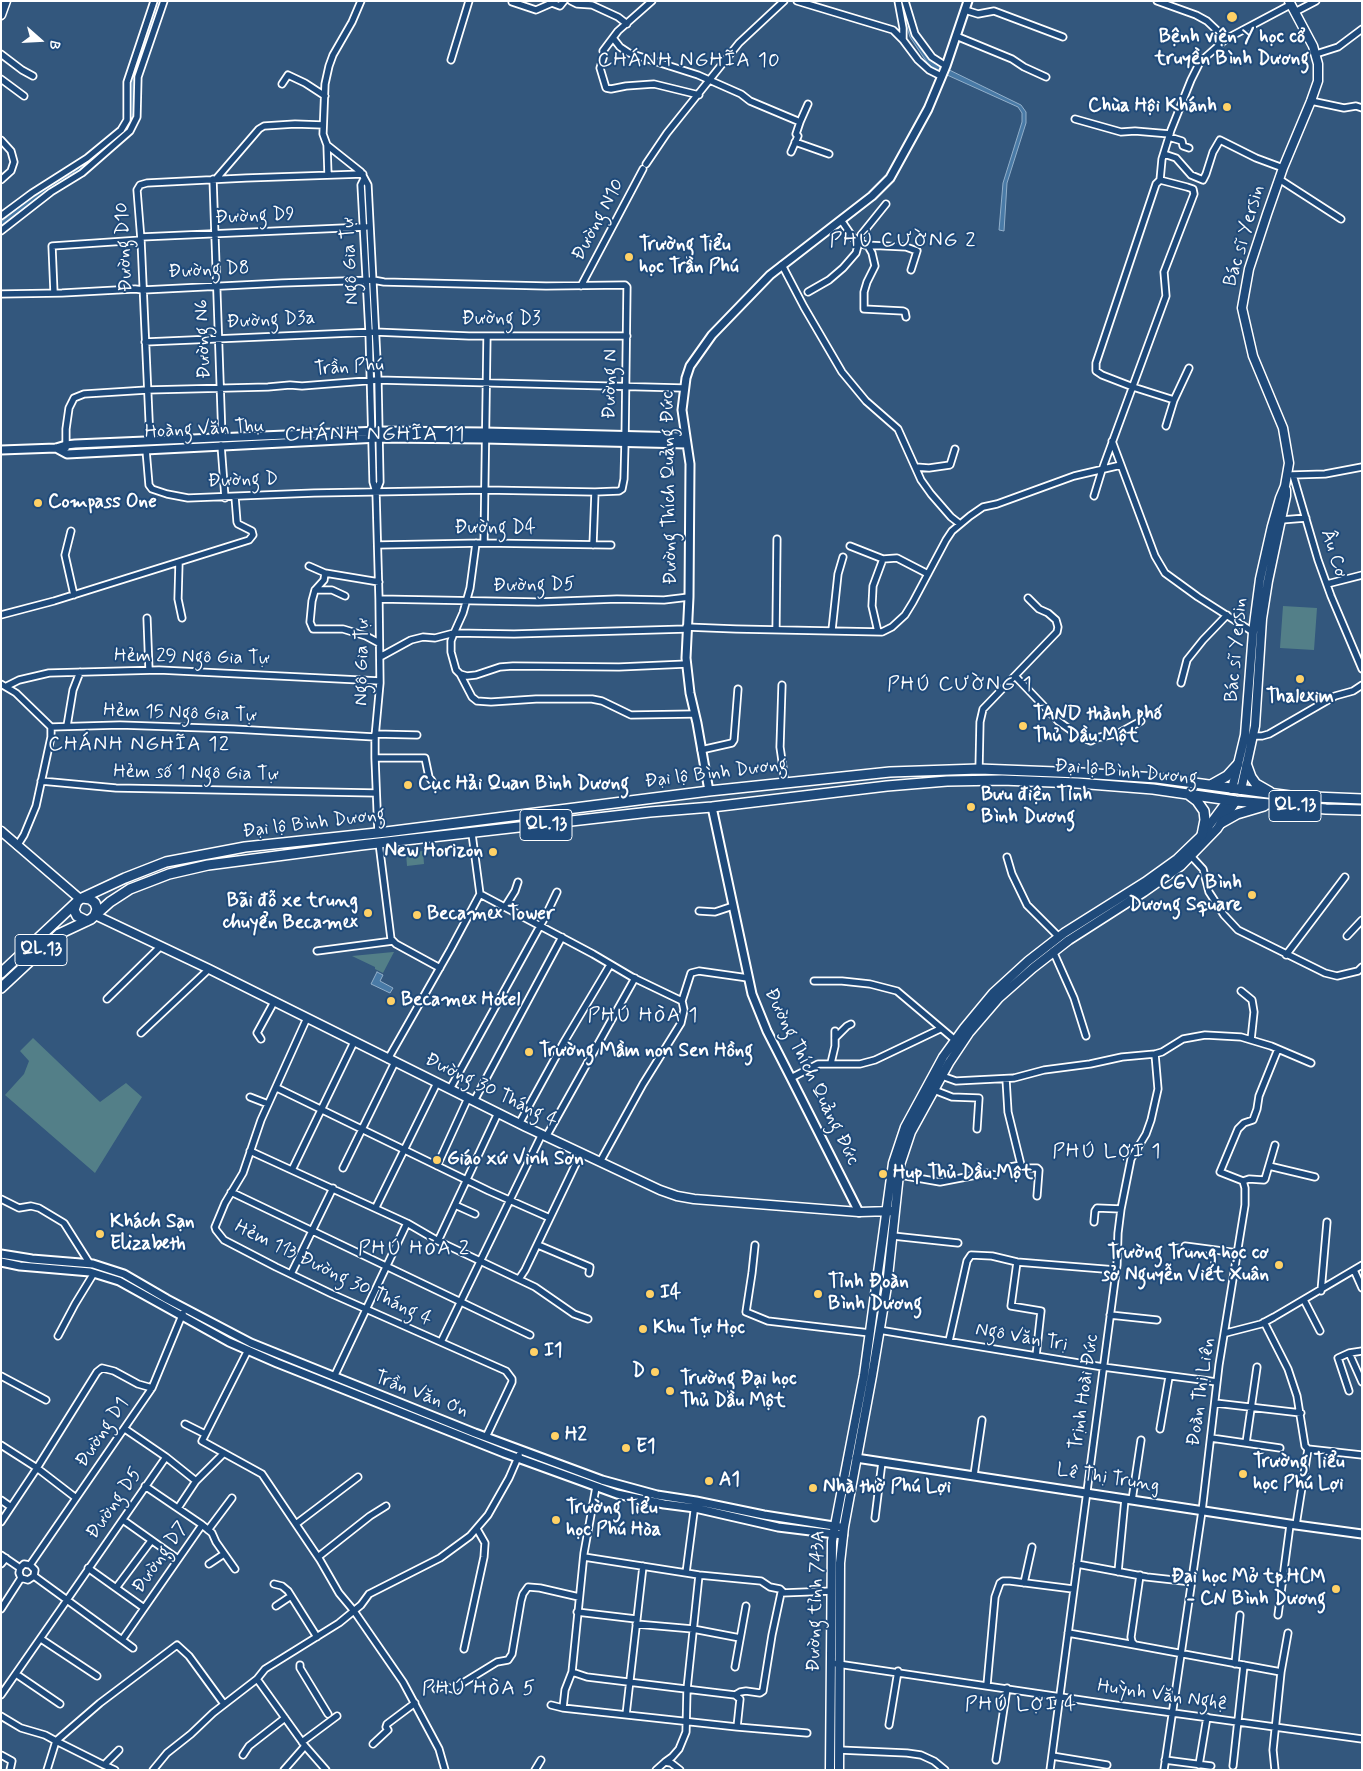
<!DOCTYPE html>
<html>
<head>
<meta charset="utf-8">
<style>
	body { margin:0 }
	#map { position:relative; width:1363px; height:1771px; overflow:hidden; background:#33577d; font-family:Mynerve,sans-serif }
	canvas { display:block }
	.frame { position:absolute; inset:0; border:2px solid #fff; pointer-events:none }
	.north { position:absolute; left:15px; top:15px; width:50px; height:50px; -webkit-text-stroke:4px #1f4a7a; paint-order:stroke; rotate:109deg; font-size:14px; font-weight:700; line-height:20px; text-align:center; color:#fff }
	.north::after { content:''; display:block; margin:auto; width:18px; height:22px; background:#fff; clip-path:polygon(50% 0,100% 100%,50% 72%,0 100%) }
</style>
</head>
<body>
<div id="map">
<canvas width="1363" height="1771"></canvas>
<div class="frame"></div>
<div class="north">B</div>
</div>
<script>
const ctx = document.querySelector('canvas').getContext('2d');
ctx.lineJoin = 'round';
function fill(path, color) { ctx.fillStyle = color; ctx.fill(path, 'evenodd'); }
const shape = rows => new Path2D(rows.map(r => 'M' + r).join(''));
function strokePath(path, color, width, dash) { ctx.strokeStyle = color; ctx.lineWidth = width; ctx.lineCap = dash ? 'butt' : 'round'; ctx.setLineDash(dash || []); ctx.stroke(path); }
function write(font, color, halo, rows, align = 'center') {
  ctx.font = font + ' Mynerve,sans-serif'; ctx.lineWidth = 4; ctx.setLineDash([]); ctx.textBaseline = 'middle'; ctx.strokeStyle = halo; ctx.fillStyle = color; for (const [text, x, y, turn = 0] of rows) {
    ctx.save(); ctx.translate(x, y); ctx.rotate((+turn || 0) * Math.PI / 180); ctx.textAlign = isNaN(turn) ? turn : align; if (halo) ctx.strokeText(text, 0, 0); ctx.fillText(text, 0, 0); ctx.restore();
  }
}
const green = shape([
	[1283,606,1317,608,1314,650,1280,648],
	[423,851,424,864,407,866,406,853],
	[393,952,394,952,383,973,375,969,375,967,352,956],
	[33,1038,100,1102,126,1083,142,1097,95,1173,5,1095,24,1074,29,1061,20,1051]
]);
const water = shape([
	[155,1,160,1,133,81,133,113,129,130,84,171,37,198,1,228,1,222,34,195,73,173,125,127,128,81,155,1],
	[899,1,903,1,918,41,935,63,1021,105,1026,112,1026,123,1007,183,1004,231,999,230,1003,183,1022,122,1022,113,1018,107,936,70,928,64,910,37,899,1],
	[377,972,383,975,380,981,393,988,390,993,371,984,377,972]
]);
const minor = shape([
	[571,1,577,4,592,5,618,17,627,24],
	[652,1,618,31,603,51,604,55,600,68,606,88,611,89,626,86,654,84,699,95],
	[797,1,893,30,903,40,918,60,929,70,941,76],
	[898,1,903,28,903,40],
	[905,1,915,34,932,57,946,66],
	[1157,1,1196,15,1207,21,1226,39],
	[512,2,536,10,552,3,560,6,564,1],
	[965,10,978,14,994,11,1063,37],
	[1295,12,1316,1],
	[956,36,1012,59,1024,67,1046,77],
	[613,38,620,47,629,53,698,75,741,94,750,101,800,122,796,134,798,136,791,152],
	[1,54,22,70,33,76],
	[1316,54,1338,47,1362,29],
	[451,60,469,1],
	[1,79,24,96],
	[282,84,288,75,305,83,325,96],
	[1311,101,1344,108,1356,106,1362,108],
	[1075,119,1121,132,1135,131,1170,134],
	[800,122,808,104],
	[1169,137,1182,141,1183,146,1189,148],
	[1,140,11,151,14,162,11,171,1,180],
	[795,142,829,154],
	[327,145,361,172,368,185,378,380,380,482,376,492],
	[1164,154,1176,158,1191,175,1203,180,1206,174,1213,152,1220,140,1256,158,1283,168],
	[646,164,667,133,739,43,784,1],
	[328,175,327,145,323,134,325,84,329,66,333,55,352,22,361,1],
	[213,179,222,438],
	[216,179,259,129,264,126,295,124,323,125],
	[364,179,361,185,369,332,373,482,376,492,379,599,380,683,375,737,375,758,378,833],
	[1279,179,1341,219],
	[1160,180,1156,184,1096,363,1096,371,1102,375,1133,387,1174,400],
	[1160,180,1162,159,1171,130,1191,80,1200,62,1226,39,1290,5],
	[1,216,32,193,87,158,121,130,127,120,127,82,154,1],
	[841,220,854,239,865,245,906,247,917,251,911,270],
	[1,231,51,192,82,173,130,131,137,117,138,77,164,1],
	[141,237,366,227],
	[868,246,872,253,875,266,867,282,864,292,864,309,903,311,905,312,906,317],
	[782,265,804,307,842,372,866,401,898,429,921,480,931,494,951,517,960,524],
	[581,286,643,169],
	[808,292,829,280,843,268,856,253,861,235,886,204],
	[54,293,52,246,141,240],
	[1,294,62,293,135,289,143,290,282,283,373,280,384,282,546,286,625,285,627,287,625,442,624,479,622,489,619,491,595,492,485,490,314,493,188,498,167,494,152,489,149,485,146,450],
	[145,342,375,332,469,336,627,336],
	[1166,426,1174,400,1189,368],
	[150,441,141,240,137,190,140,185,147,183,246,178,363,174],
	[1112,441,1121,465],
	[221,445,225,498],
	[66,448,66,429,69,408,74,398,84,394,147,390,268,387,290,385,302,386,378,380,683,388],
	[916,467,929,468,950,465,955,449],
	[1292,475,1325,474,1362,467],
	[1293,475,1318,560,1331,596,1362,669],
	[1094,496,1102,470,1166,296,1164,272,1194,194,1193,189,1187,187,1160,180],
	[1281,520,1306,518],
	[71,531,65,555,74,595],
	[484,543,487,336],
	[378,545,484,543,611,545],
	[593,545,595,492],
	[850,546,883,559],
	[179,563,178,599,182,618],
	[309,566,325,573,324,580,315,590,312,601,310,622,313,629,343,629,366,636,379,643],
	[325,573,379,582],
	[1327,584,1362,575],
	[315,590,332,590,345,596],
	[379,599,538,602,617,599,664,600,689,597],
	[1,615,54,601,249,540,253,535,252,531,238,524,237,522,235,497],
	[147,618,149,670],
	[686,627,736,629,882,632,892,627,905,615,913,602,946,540,952,531,970,516,983,507,997,504,1074,476,1121,465,1155,556,1165,573,1198,597,1253,632],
	[686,629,514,634,454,633,451,641,451,652,456,670,460,674,472,697,477,701,491,702,536,699,592,699,602,701,631,715,695,714],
	[776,630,777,539],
	[832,630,838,574,843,557],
	[878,632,872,606,873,586,883,559,897,558,928,574],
	[380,657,411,640,423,637,435,638,454,633,463,613,470,588,476,543],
	[460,674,467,676,476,675,500,667,513,666,619,667,687,664],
	[1015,676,1058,721,1079,736,1091,741,1096,738,1119,733,1141,721],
	[1181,683,1187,660,1203,640,1227,615],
	[1,684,16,693,51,727,120,725,234,729,375,737],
	[782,685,780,747,785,782],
	[7,686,19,680,49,673,159,670,380,681],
	[67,726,73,690,80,672],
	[375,734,417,735],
	[1253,736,1262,736,1269,734,1335,696,1353,691,1362,685],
	[701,750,732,743,734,740,738,689],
	[375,758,425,758,429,777,432,781],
	[979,769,980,722,983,709,1057,632,1058,627,1056,620,1048,613,1039,609,1028,598],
	[41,781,116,788,376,793],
	[379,843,391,939,396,944,440,968],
	[17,846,24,835,36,806,51,737,51,727],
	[1191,856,1203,869,1209,892,1224,915,1238,930,1325,973,1337,976,1358,971,1362,967],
	[1007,857,1012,874,1027,905,1059,937],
	[480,894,593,954,632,977,682,1001],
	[505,907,515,891,518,882],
	[699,911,715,912,733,906],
	[1347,936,1362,920],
	[317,951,393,941],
	[1053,951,1074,998,1086,1036],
	[1286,955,1345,877],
	[814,981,842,981,870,984,897,991,955,1040],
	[1241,991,1252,1000,1254,1012,1251,1040],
	[107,999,161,946],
	[307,1018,261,1120,243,1173,225,1203,215,1227,216,1230,224,1240,276,1267,332,1294,506,1371,512,1379,512,1382,486,1437],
	[141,1033,209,969],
	[835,1038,847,1026,851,1024],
	[261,1039,257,1033,274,1002],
	[388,1059,450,950,480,894,472,834],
	[831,1063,835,1046,835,1031],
	[942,1076,956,1081,1014,1078,1044,1070,1090,1064,1122,1057,1155,1054,1162,1052,1183,1039,1205,1035,1241,1037,1271,1046,1311,1063],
	[791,1078,818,1064,860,1064,875,1060,940,1029],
	[1006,1079,1008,1112,1021,1165,1024,1168,1037,1168,1039,1170,1037,1196],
	[277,1088,489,1191,550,1218],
	[450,1089,545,917,557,892],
	[934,1090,952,1097,979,1098,977,1129],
	[250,1097,268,1104],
	[474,1101,562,937],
	[519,1124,564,1042,610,965],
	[546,1137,635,978],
	[250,1151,407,1223,438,1241,535,1287,574,1314,588,1319],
	[600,1162,643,1084,681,1023,684,1010,682,1001,691,973,699,971,748,978],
	[437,1166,468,1098],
	[1269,1166,1315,1177],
	[1010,1167,1021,1165],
	[343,1168,395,1062],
	[292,1170,354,1042],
	[900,1175,940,1182,987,1173,995,1175],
	[1243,1181,1249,1179,1264,1180,1265,1179,1275,1145],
	[231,1192,530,1335],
	[1,1199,19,1208,31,1206,39,1208,64,1223,90,1264],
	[455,1205,475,1214],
	[376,1207,437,1083],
	[1094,1222,1095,1211,1097,1208,1121,1209],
	[893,1236,958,1243],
	[438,1241,498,1113],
	[538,1245,590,1267,589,1273],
	[755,1245,752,1273,746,1312,768,1321,870,1333],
	[1185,1246,1238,1253],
	[1017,1262,1011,1306,1041,1311,1036,1356],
	[1354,1270,1362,1288],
	[291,1274,333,1188],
	[519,1279,525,1270,581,1153],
	[1321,1291,1327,1222],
	[1304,1300,1320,1331],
	[1110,1315,1157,1320],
	[1264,1322,1288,1369,1297,1396,1305,1446,1308,1449,1362,1455],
	[879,1330,1103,1367,1217,1382],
	[1226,1333,1261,1324,1274,1317,1362,1265],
	[58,1336,75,1304,94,1273],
	[949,1341,967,1261,971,1255,992,1256,1017,1262,1116,1270],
	[441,1342,542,1134],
	[248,1350,202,1441,262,1474,320,1560,339,1593,354,1611,403,1682,439,1749,445,1770],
	[1349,1353,1362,1382],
	[1,1376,46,1400],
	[334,1377,407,1223],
	[1349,1391,1338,1358,1349,1353,1362,1351],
	[1215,1403,1301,1413],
	[185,1424,205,1434],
	[125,1429,166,1457,196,1481,224,1453],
	[1160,1429,1169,1377],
	[1211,1438,1280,1448],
	[1246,1443,1257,1367],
	[1,1445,37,1468,1,1522],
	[974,1475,982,1420],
	[145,1486,201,1524,212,1533,216,1542,235,1569],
	[596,1487,584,1553,572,1672,587,1677,735,1695,740,1699,737,1727],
	[76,1498,37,1468,97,1372,102,1368,114,1371,138,1384,152,1388],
	[1,1500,11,1507],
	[1132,1500,1141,1440],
	[178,1508,196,1481],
	[875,1518,882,1462],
	[123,1520,178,1559],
	[296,1524,358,1477],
	[1296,1525,1308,1449],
	[208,1530,232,1498],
	[1,1555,20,1568],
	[318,1557,370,1516,386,1506],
	[584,1557,699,1575,761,1581,770,1587,780,1589,783,1592],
	[1,1564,6,1558],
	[209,1564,224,1554],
	[1077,1564,1147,1577,1192,1582],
	[30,1565,152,1388,183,1313],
	[88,1568,144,1608],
	[1118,1572,1125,1499],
	[686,1573,695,1504],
	[1140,1575,1131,1637,1132,1642,1135,1645,1281,1672],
	[34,1576,67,1600,166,1457],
	[21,1578,28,1580,34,1576,35,1570,30,1565],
	[21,1578,19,1573,20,1568,24,1564,30,1565],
	[1024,1583,1032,1547],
	[274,1584,282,1586,288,1591,317,1637],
	[116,1588,151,1541],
	[276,1606,291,1596],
	[1,1609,21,1578],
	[577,1612,636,1619],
	[1278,1615,1290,1525],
	[636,1624,693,1629,740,1638],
	[1068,1633,1135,1645],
	[41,1639,97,1676],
	[122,1640,202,1525],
	[464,1649,484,1557,485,1543,477,1529],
	[831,1663,1115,1705,1362,1739],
	[1235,1664,1240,1615],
	[300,1665,300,1668,328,1714],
	[735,1667,746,1606],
	[16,1674,60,1704],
	[257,1679,305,1746,284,1770],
	[987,1685,995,1597,1000,1583,1003,1581,1010,1581,1073,1589],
	[436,1689,442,1686,453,1689,497,1662,508,1660,512,1654,521,1601,523,1594,528,1587,540,1588,579,1597],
	[1,1695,67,1600,133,1648],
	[735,1695,740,1692,746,1691,760,1693,763,1691,772,1635,781,1593,832,1591],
	[551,1705,563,1708,737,1727,807,1733],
	[563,1708,565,1690,572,1672],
	[626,1715,643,1566],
	[1,1716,21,1728,45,1735,56,1741,47,1770],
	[889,1725,898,1671],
	[302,1742,337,1716],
	[373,1744,388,1730,386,1727,387,1724,415,1703],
	[305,1746,326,1770],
	[119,1750,104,1765,56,1741,100,1703,177,1645,189,1656,224,1704],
	[839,1750,907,1753,921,1755,934,1761,945,1770],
	[1,1755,12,1761,10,1770],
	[243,1755,249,1746,285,1718],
	[1052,1756,1107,1765],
	[996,1760,1007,1688],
	[1165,1760,1211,1766],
	[665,1762,672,1757,679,1749,686,1732,687,1689,699,1575],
	[104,1765,115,1770],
	[1199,1765,1207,1717],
	[1233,1766,1244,1665],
	[153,1770,167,1753,191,1734,213,1713,257,1679,265,1669,339,1623,361,1605,369,1594,440,1558,470,1536,488,1515,509,1478,519,1455],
	[535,1770,541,1760],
	[656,1770,665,1762,671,1763,680,1770],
	[1050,1770,1117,1265,1118,1233,1121,1209,1131,1159,1146,1134,1151,1120,1158,1089,1155,1054],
	[1164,1770,1202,1511,1219,1365,1245,1205,1245,1188,1243,1181,1220,1172,1238,1129,1244,1123,1253,1120,1257,1109,1259,1096,1278,1049],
	[1275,1770,1273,1750,1281,1672,1288,1633]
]);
const tertiary = shape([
	[56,448,67,454,379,438,485,439,687,444],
	[1,450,56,448,66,445,75,444,379,431,485,432,686,437],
	[709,791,697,723,690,693,686,658,689,597,690,464,682,410,686,378,690,366,712,335,770,275,872,196,890,178,928,109,946,66,968,1],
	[712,807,752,994,767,1031,791,1078,859,1212],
	[1,1254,32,1259,93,1264,124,1274,167,1299,251,1343,475,1433,602,1480,657,1495,696,1501,764,1515,840,1527],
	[1,1262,20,1266,90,1272,119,1281,229,1342,277,1363,504,1453,617,1494,664,1504,695,1508,778,1527,843,1535],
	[856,1458,1296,1525,1362,1534]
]);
const secondary = shape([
	[1,15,6,1],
	[1232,789,1245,735,1253,632,1260,579,1272,526,1280,498,1285,486,1289,463,1283,428,1253,356,1242,308,1249,269,1267,214,1283,168,1311,101,1318,81,1318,64,1313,46,1289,1],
	[1241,790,1255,726,1262,619,1268,581,1286,496,1286,490],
	[1,831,80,899],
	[95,915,209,969,526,1127,660,1190,677,1196,694,1199,859,1212,891,1211],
	[830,1770,832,1541,864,1375,893,1163,905,1127,943,1057,964,1028,993,993,1028,961,1064,933,1145,882,1177,859,1202,835,1228,800],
	[839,1770,840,1563,844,1527,872,1376,887,1286,900,1165,911,1132,949,1063,969,1033,999,998,1033,968,1069,940,1144,892,1181,866,1217,829,1236,801]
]);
const trunk = shape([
	[1247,766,1251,777,1256,784,1270,792],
	[1211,785,1227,776,1238,764],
	[1189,795,1197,801,1204,811,1205,820,1202,835],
	[1221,823,1237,814,1264,806],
	[83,898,90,899,95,903,97,909,95,915],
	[76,904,74,910,77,916,87,921],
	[1,973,80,899,125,878,166,862,245,847,386,832,709,791,890,772,979,769,1081,773,1157,778,1290,796,1362,799],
	[1,988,59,934,91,919,110,902,130,889,169,874,208,865,361,845,650,812,712,807,887,786,947,781,1002,780,1077,783,1153,789,1236,801,1326,809,1362,810]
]);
const markers = [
	[1232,17,6,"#ffd166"],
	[1227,107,5,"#ffd166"],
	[629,257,5,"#ffd166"],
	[38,503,5,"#ffd166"],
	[1300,679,5,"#ffd166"],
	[1023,726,5,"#ffd166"],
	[408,785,5,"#ffd166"],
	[971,807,5,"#ffd166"],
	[493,852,5,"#ffd166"],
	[1252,895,5,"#ffd166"],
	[368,913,5,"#ffd166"],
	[417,915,5,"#ffd166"],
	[391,1001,5,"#ffd166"],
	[529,1052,5,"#ffd166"],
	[437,1160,5,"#ffd166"],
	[883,1174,5,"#ffd166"],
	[100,1234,5,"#ffd166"],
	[1279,1265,5,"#ffd166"],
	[650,1294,5,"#ffd166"],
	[818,1294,5,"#ffd166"],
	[643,1329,5,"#ffd166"],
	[534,1352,5,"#ffd166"],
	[655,1372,5,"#ffd166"],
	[670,1391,5,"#ffd166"],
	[555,1436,5,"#ffd166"],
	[626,1448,5,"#ffd166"],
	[1243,1474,5,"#ffd166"],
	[709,1481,5,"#ffd166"],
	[813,1488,5,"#ffd166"],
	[556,1520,5,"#ffd166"],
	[1336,1589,5,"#ffd166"]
];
const shields = [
	[1295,806,52],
	[546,825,52],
	[41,950,52]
];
const shieldNames = [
	["QL.13",1295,806],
	["QL.13",546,825],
	["QL.13",41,950]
];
const poiNames = [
	["Bệnh viện Y học cổ",1232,38,"center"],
	["truyền Bình Dương",1232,60,"center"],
	["Chùa Hội Khánh",1217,107,"right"],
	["Trường Tiểu",639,246],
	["học Trần Phú",639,268],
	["Compass One",48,503],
	["Thalexim",1300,698,"center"],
	["TAND thành phố",1033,715],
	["Thủ Dầu Một",1033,737],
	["Cục Hải Quan Bình Dương",418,785],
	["Bưu điện Tỉnh",981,796],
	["Bình Dương",981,818],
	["New Horizon",483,852,"right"],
	["CGV Bình",1242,884,"right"],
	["Dương Square",1242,906,"right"],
	["Bãi đỗ xe trung",358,902,"right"],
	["chuyển Becamex",358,924,"right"],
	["Becamex Tower",427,915],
	["Becamex Hotel",401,1001],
	["Trường Mầm non Sen Hồng",539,1052],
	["Giáo xứ Vinh Sơn",447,1160],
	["Hup Thủ Dầu Một",893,1174],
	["Khách Sạn",110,1223],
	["Elizabeth",110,1245],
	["Trường Trung học cơ",1269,1254,"right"],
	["sở Nguyễn Viết Xuân",1269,1276,"right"],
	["Tỉnh Đoàn",828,1283],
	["Bình Dương",828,1305],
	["I4",660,1294],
	["Khu Tự Học",653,1329],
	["I1",544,1352],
	["D",645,1372,"right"],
	["Trường Đại học",680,1380],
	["Thủ Dầu Một",680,1402],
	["H2",565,1436],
	["E1",636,1448],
	["Trường Tiểu",1253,1463],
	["học Phú Lợi",1253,1485],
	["A1",719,1481],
	["Nhà thờ Phú Lợi",823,1488],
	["Trường Tiểu",566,1509],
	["học Phú Hòa",566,1531],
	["Đại học Mở tp.HCM",1326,1578,"right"],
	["- CN Bình Dương",1326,1600,"right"]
];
const streetNames = [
	["Đường D9",255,217,-3],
	["Đường N10",599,220,-62],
	["Bác sĩ Yersin",1245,236,-74],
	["Đường D10",125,247,-93],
	["Ngô Gia Tự",351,261,-93],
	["Đường D8",209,271,-3],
	["Đường D3",501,320],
	["Đường D3a",271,321,-3],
	["Đường N6",204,339,-92],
	["Trần Phú",349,368,-4],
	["Đường N",611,384,-89],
	["Hoàng Văn Thụ",205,430,-3],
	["Đường D",243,481,-2],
	["Đường Thích Quảng Đức",670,488,-91],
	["Đường D4",495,529],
	["Âu Cơ",1333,554,72],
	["Đường D5",534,586,-1],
	["Bác sĩ Yersin",1237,650,-85],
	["Hẻm 29 Ngô Gia Tự",192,658,1],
	["Ngô Gia Tự",363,662,-89],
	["Hẻm 15 Ngô Gia Tự",180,714,2],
	["Đại lộ Bình Dương",1126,773,5],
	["Hẻm số 1 Ngô Gia Tự",196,774,1],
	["Đại lộ Bình Dương",716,774,-7],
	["Đại lộ Bình Dương",314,824,-7],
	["Đường Thích Quảng Đức",811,1077,64],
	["Đường 30 Tháng 4",491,1091,26],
	["Hẻm 113 Đường 30 Tháng 4",333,1274,26],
	["Ngô Văn Trị",1021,1338,10],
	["Trịnh Hoài Đức",1085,1392,-82],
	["Đoàn Thị Liên",1202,1392,-82],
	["Trần Văn Ơn",421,1395,21],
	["Đường D1",103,1433,-56],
	["Lê Thị Trung",1108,1479,9],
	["Đường D5",115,1504,-55],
	["Đường D7",161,1558,-55],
	["Đường tỉnh 743A",817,1601,-88],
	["Huỳnh Văn Nghệ",1162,1696,8]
];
const quarterNames = [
	["CHÁNH NGHĨA 10",689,62],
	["PHÚ CƯỜNG 2",903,242],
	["CHÁNH NGHĨA 11",375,436],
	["PHÚ CƯỜNG 1",960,686],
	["CHÁNH NGHĨA 12",139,746],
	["PHÚ HÒA 1",643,1017],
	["PHÚ LỢI 1",1107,1153],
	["PHÚ HÒA 2",414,1250],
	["PHÚ HÒA 5",479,1690],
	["PHÚ LỢI 4",1021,1706]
];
fill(green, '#537f88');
fill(water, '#497aa6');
strokePath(water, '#92afca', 1);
strokePath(minor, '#fff', 9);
strokePath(tertiary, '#fff', 11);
strokePath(secondary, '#fff', 11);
strokePath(trunk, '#fff', 12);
strokePath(minor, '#1f4a7a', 5.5);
strokePath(tertiary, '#1f4a7a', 7);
strokePath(secondary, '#1f4a7a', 8);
strokePath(trunk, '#1f4a7a', 9);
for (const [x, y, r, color] of markers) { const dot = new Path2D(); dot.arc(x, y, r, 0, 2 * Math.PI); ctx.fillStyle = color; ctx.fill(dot); strokePath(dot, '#1f4a7a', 2); }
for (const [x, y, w] of shields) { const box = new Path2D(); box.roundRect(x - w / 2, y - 15.5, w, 31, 4); ctx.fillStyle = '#1f4a7a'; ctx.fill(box); strokePath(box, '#fff', 1); }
write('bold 18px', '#fff', null, shieldNames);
write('bold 19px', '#fff', '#1f4a7a', poiNames, 'left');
write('19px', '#fff', '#1f4a7a', streetNames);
ctx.letterSpacing = '1px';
write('21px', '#fff', '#1f4a7a', quarterNames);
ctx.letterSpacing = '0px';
</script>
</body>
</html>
